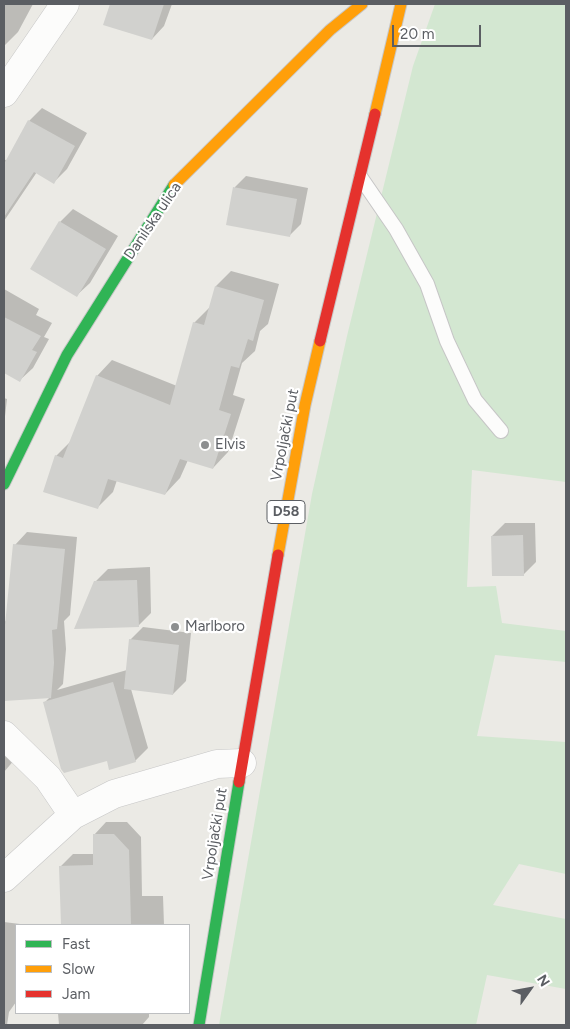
<!DOCTYPE html>
<html>
<head>
<meta charset="utf-8">
<style>
	body { margin:0 }
	#map { position:relative; width:570px; height:1029px; overflow:hidden; background:#ebeae5; font-family:Figtree,sans-serif }
	canvas { display:block }
	.frame { position:absolute; inset:0; border:5px solid #5b5e63; pointer-events:none }
	.legend { position:absolute; left:15px; top:924px; width:175px; height:90px; box-sizing:border-box; background:#fff; border:1px solid #bdbfc1; margin:0; padding:6px 9px; list-style:none; font-size:15px; color:#5b5e63 }
	.legend li { display:flex; align-items:center; gap:10px; height:25px }
	.legend b { width:25px; border:1px solid #bdbfc1 }
	.north { position:absolute; left:505px; top:964px; width:50px; height:50px; -webkit-text-stroke:4px #fff; paint-order:stroke; rotate:58deg; font-size:14px; font-weight:700; line-height:20px; text-align:center; color:#5b5e63 }
	.north::after { content:''; display:block; margin:auto; width:18px; height:22px; background:#5b5e63; clip-path:polygon(50% 0,100% 100%,50% 72%,0 100%) }
	.scale { position:absolute; left:392px; top:25px; width:89px; height:22px; box-sizing:border-box; border:2px solid #5b5e63; border-top:0; padding-left:6px; font-size:15px; line-height:18px; white-space:nowrap; color:#5b5e63; -webkit-text-stroke:4px #fff; paint-order:stroke }
</style>
</head>
<body>
<div id="map">
<canvas width="570" height="1029"></canvas>
<div class="frame"></div>
<ul class="legend">
<li><b style="height:6px;background:#30b455"></b>Fast</li>
<li><b style="height:6px;background:#ff9f0a"></b>Slow</li>
<li><b style="height:6px;background:#e5322d"></b>Jam</li>
</ul>
<div class="north">N</div>
<div class="scale">20 m</div>
</div>
<script>
const ctx = document.querySelector('canvas').getContext('2d');
ctx.lineJoin = 'round';
function fill(path, color) { ctx.fillStyle = color; ctx.fill(path, 'evenodd'); }
const shape = rows => new Path2D(rows.map(r => 'M' + r).join(''));
function strokePath(path, color, width, dash) { ctx.strokeStyle = color; ctx.lineWidth = width; ctx.lineCap = dash ? 'butt' : 'round'; ctx.setLineDash(dash || []); ctx.stroke(path); }
function write(font, color, halo, rows, align = 'center') {
  ctx.font = font + ' Figtree,sans-serif'; ctx.lineWidth = 4.5; ctx.setLineDash([]); ctx.textBaseline = 'middle'; ctx.strokeStyle = halo; ctx.fillStyle = color; for (const [text, x, y, turn = 0] of rows) {
    ctx.save(); ctx.translate(x, y); ctx.rotate((+turn || 0) * Math.PI / 180); ctx.textAlign = isNaN(turn) ? turn : align; if (halo) ctx.strokeText(text, 0, 0); ctx.fillText(text, 0, 0); ctx.restore();
  }
}
const green = shape([
	[435,4,566,4,566,482,472,470,467,587,496,586,502,623,566,631,566,662,495,655,477,736,566,742,566,874,519,864,493,905,566,919,566,989,487,975,476,1025,219,1025,312,494,347,336,413,66]
]);
const shadow = shape([
	[4,4,33,4,18,32,5,45],
	[111,4,172,4,164,26,152,39,107,16],
	[42,108,87,133,67,169,54,182,37,172,4,221,4,159,7,161,29,121],
	[246,176,308,188,301,224,290,235,228,224,235,187],
	[73,209,118,236,90,283,77,295,60,222],
	[231,271,279,284,268,324,260,331,255,351,242,363,233,395,245,399,228,452,213,468,188,460,180,478,165,494,117,480,113,492,97,508,56,456,71,441,97,376,112,360,177,386,194,323,210,307,216,286],
	[4,289,39,309,36,315,52,323,44,337,49,339,33,368,20,380,4,371],
	[4,398,7,399,4,425],
	[505,523,535,523,536,562,523,575,492,536],
	[27,532,77,537,70,615,64,621,66,649,63,684,57,690,127,670,130,640,143,627,191,633,186,681,173,694,131,689,148,748,135,761,108,760,44,703,50,697,6,700,4,623,7,619,15,545],
	[150,567,151,613,138,626,95,582,108,569],
	[4,737,21,752,4,772],
	[106,822,127,822,141,837,142,896,163,896,164,925,62,925,60,867,73,854,94,854,94,835],
	[4,922,28,925,16,925,16,1002,9,1012,7,1025,4,1025],
	[58,1013,149,1013,149,1017,142,1025,59,1025]
]);
const building = shape([
	[110,4,164,4,152,40,103,25],
	[28,120,75,146,54,184,34,172,4,217,4,164],
	[233,187,297,199,290,237,226,225],
	[59,221,106,249,77,297,30,269],
	[215,286,264,300,253,341,248,339,239,368,231,366,219,410,231,414,213,469,180,459,165,495,108,479,98,509,43,492,55,455,63,458,96,375,170,405,193,322,204,325],
	[4,317,41,336,32,350,37,352,20,382,4,373],
	[523,535,524,576,492,576,491,536],
	[13,544,65,549,57,629,52,630,54,663,51,698,4,701,4,625,5,625],
	[137,580,139,627,74,629,94,581],
	[129,639,179,645,173,695,124,689],
	[113,682,136,762,109,770,107,761,64,773,61,769,43,702],
	[93,834,114,834,129,850,131,925,61,925,59,866,93,865]
]);
const lane = shape([
	[361,178,396,229,427,284,447,341,475,400,501,431]
]);
const street = shape([
	[4,93,65,4],
	[4,735,48,778,73,815],
	[4,878,73,815,114,794,217,764,242,763]
]);
const fast = shape([
	[4,484,67,355,174,185],
	[199,1025,239,782]
]);
const slow = shape([
	[375,114,401,4],
	[174,185,330,30,362,4],
	[278,555,305,405,320,341]
]);
const jam = shape([
	[320,341,375,114],
	[239,782,278,555]
]);
const markers = [
	[205,445,5,"#8d8f90"],
	[175,627,5,"#8d8f90"]
];
const shields = [
	[286,512,38]
];
const shieldNames = [
	["D58",286,512]
];
const streetNames = [
	["Danilska ulica",153,221,-56],
	["Vrpoljački put",285,435,-79],
	["Vrpoljački put",215,834,-81]
];
const poiNames = [
	["Elvis",215,445],
	["Marlboro",185,627]
];
fill(green, '#d3e7d1');
fill(shadow, '#0003');
fill(building, '#d1d1ce');
strokePath(lane, '#c6c6c6', 16);
strokePath(street, '#c6c6c6', 29);
strokePath(fast, '#c7c7c7', 13);
strokePath(slow, '#c7c7c7', 13);
strokePath(jam, '#c7c7c7', 13);
strokePath(lane, '#fcfcfb', 14);
strokePath(street, '#fcfcfb', 28);
strokePath(fast, '#30b455', 11);
strokePath(slow, '#ff9f0a', 11);
strokePath(jam, '#e5322d', 11);
for (const [x, y, r, color] of markers) { const dot = new Path2D(); dot.arc(x, y, r, 0, 2 * Math.PI); ctx.fillStyle = color; ctx.fill(dot); strokePath(dot, '#fff', 2); }
for (const [x, y, w] of shields) { const box = new Path2D(); box.roundRect(x - w / 2, y - 11.5, w, 23, 4); ctx.fillStyle = '#fff'; ctx.fill(box); strokePath(box, '#5b5e63', 1); }
write('bold 14px', '#5b5e63', null, shieldNames);
write('15px', '#5b5e63', '#fff', streetNames);
write('15px', '#5b5e63', '#fff', poiNames, 'left');
</script>
</body>
</html>
